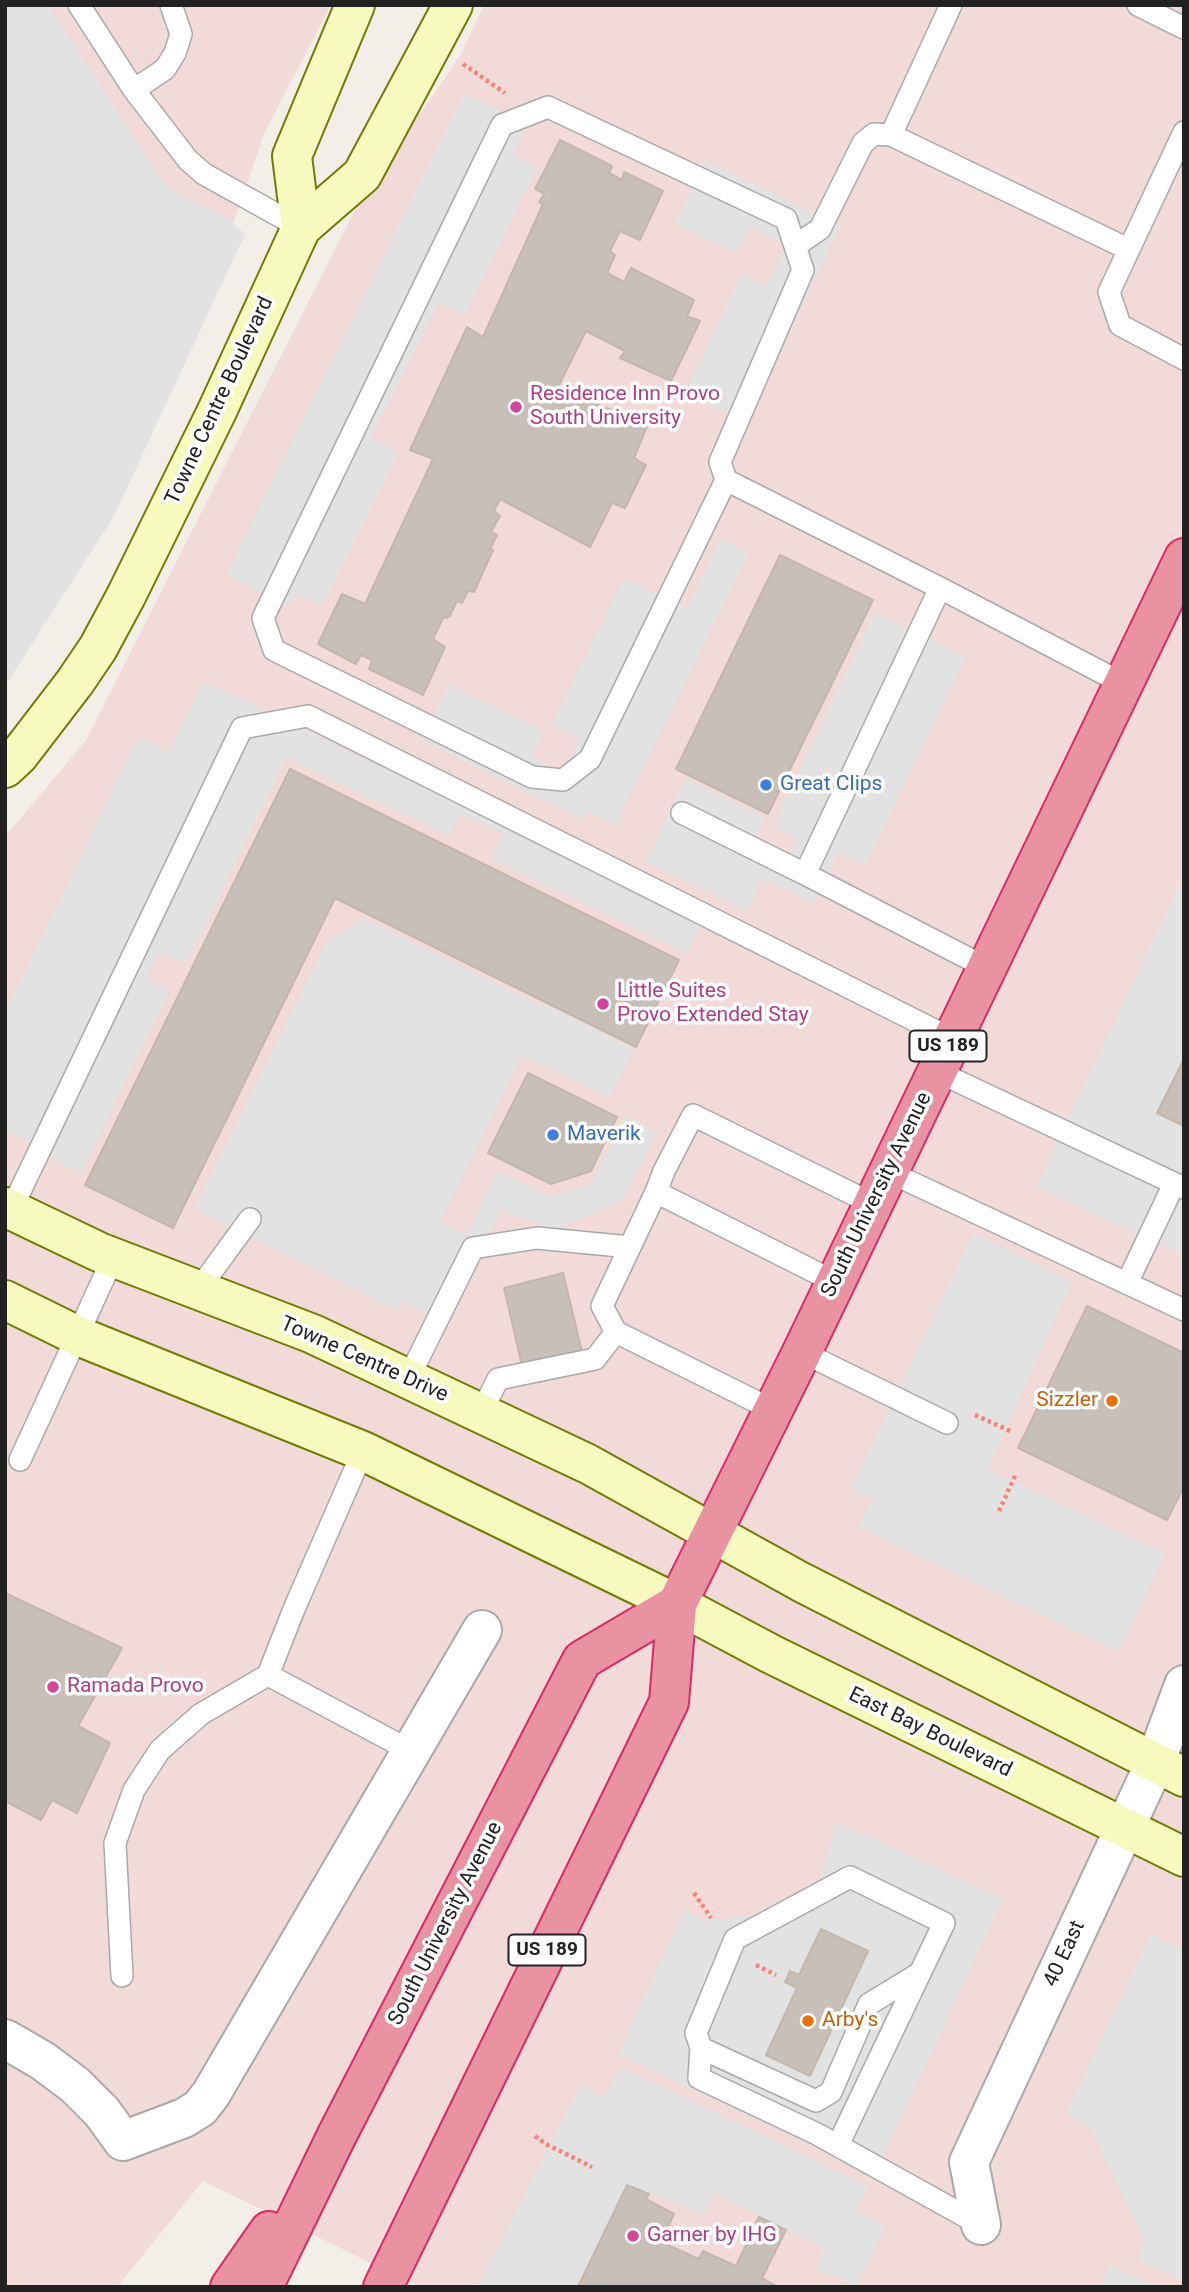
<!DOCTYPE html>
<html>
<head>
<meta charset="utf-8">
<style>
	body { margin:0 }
	#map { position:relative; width:1189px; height:2292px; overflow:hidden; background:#f2efe9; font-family:Roboto,sans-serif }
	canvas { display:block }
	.frame { position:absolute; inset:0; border:7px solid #222; pointer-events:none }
</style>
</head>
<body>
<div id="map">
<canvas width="1189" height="2292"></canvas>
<div class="frame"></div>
</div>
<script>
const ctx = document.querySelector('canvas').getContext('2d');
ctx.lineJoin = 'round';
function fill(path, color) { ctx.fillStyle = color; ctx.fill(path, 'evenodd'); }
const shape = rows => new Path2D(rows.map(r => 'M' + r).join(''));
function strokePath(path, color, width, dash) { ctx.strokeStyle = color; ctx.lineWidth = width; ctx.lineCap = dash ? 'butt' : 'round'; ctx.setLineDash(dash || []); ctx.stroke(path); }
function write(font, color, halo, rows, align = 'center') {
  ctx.font = font + ' Roboto,sans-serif'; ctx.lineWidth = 7; ctx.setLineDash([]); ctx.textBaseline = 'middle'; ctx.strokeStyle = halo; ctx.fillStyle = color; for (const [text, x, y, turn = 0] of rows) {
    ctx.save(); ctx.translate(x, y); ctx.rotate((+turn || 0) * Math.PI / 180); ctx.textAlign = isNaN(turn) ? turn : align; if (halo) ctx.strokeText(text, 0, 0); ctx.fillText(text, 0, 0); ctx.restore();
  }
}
const commercial = shape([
	[5,5,331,5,264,134,197,330],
	[484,5,1184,5,1184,2287,420,2287,203,2181,117,2287,5,2287,5,837,86,740,360,200,460,56]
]);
const parking = shape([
	[5,5,48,5,168,189,223,215,245,234,114,516,5,686],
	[464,93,527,124,512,155,537,167,464,316,438,303,371,438,399,452,322,606,297,594,290,606,226,575],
	[706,161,841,225,747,423,685,393,741,275,766,286,786,245,750,227,737,253,675,224],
	[721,539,749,553,615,825,588,811,583,820,421,740,449,684,544,731,531,757,563,772,579,739,551,726,624,578,687,608],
	[875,613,966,657,865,866,838,853,814,903,763,879,747,911,646,862,686,778,765,818,755,840,788,856,796,839,772,827],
	[204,681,702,922,687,954,492,859,503,834,460,813,449,836,286,758,186,964,159,952,146,979,170,990,80,1175,5,1128,5,1012,139,736,169,751],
	[1184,875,1184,1256,1036,1187],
	[363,918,541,1006,545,1004,634,1049,609,1098,522,1055,440,1222,467,1235,498,1171,551,1197,591,1183,625,1115,657,1132,623,1200,554,1231,501,1210,446,1322,402,1301,397,1310,194,1209,326,943],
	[973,1233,1072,1281,988,1469,1165,1553,1119,1652,858,1527,872,1499,851,1490],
	[836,1822,1003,1898,875,2174,618,2055,684,1910,706,1921,761,1915,821,1878],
	[1151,1934,1184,1950,1184,2282,1138,2260,1145,2241,1090,2127,1066,2114],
	[620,2066,868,2186,855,2211,885,2226,857,2287,816,2269,823,2248,715,2193,705,2215,628,2185,578,2287,477,2287,580,2085,604,2097],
	[1110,2265,1111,2265,1158,2287,1100,2287]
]);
const building = shape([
	[560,140,612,166,609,173,622,180,624,172,663,191,640,240,620,231,610,251,615,255,607,273,624,282,631,268,694,300,687,316,700,321,671,381,620,358,625,351,586,331,557,389,648,424,634,458,646,465,625,508,612,503,590,547,500,499,494,511,500,516,491,532,497,535,490,549,493,550,474,592,468,591,462,603,457,601,449,617,443,618,433,639,445,647,423,695,369,669,372,660,361,655,356,664,318,644,342,594,365,604,433,459,410,450,467,327,483,337,543,204,539,202,544,194,535,189,560,140],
	[780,555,873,600,768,814,676,769,780,555],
	[290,769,679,960,636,1047,335,898,173,1228,85,1185,290,769],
	[1184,1059,1184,1126,1157,1113,1184,1059],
	[528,1073,617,1117,591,1171,551,1184,488,1153,528,1073],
	[563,1273,583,1356,523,1370,504,1288,563,1273],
	[1087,1306,1184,1353,1184,1486,1167,1520,1018,1448,1087,1306],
	[5,1593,122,1648,78,1726,110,1743,77,1813,52,1800,41,1820,5,1801,5,1593],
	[821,1929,868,1951,810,2076,766,2055,797,1988,785,1982,790,1971,799,1975,821,1929],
	[627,2185,649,2194,646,2199,674,2214,661,2242,699,2259,703,2251,736,2266,759,2217,786,2230,762,2278,778,2287,578,2287,627,2185]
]);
const path = shape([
	[463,64,505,93],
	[975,1415,1010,1431],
	[999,1511,1015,1476],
	[694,1893,711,1918],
	[756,1965,776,1975],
	[535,2136,546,2144,592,2167]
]);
const lane = shape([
	[79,5,134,90,188,160,204,174,301,228],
	[1138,5,1184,28],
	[134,90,165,69,175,53,181,34,171,5],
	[1184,132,1109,292,1120,325,1184,359],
	[891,135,951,5],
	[795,246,820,229,863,143,874,134,891,135,1128,249],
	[726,480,720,462,803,270,786,219,548,107,502,125,263,618,274,650,532,777,563,780,590,759,726,480,940,588,1124,684],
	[940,588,805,874,987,968],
	[682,813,805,874],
	[936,1071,1184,1188],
	[889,1172,1184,1310],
	[656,1192,602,1306,616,1332,773,1410],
	[11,1210,242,728,308,716,952,1039],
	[835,1282,656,1192,664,1171,693,1115,873,1204],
	[1127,1283,1174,1184],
	[198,1290,250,1219],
	[802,1352,947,1423],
	[408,1379,473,1248,537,1238,630,1247],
	[481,1413,498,1379,595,1359,616,1332],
	[20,1460,113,1258],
	[268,1675,411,1751],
	[122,1976,115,1843,134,1790,160,1750,201,1714,268,1675,294,1609,363,1451],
	[701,2048,816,2101,831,2092,869,2004,920,1973],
	[838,2145,944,1923,850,1877,735,1939,696,2033,701,2048,699,2078,817,2134,981,2225]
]);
const street = shape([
	[5,2039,43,2061,75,2085,102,2112,123,2141,184,2118,200,2108,211,2094,482,1630],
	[981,2225,969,2162,1155,1763,1184,1685]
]);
const secondary = shape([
	[301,228,362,175,453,5],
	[5,768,19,755,75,682,98,648,126,596,217,411,301,228,292,156,355,5],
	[5,1207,99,1252,313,1334,588,1464,801,1582,1184,1777],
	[5,1300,78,1336,363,1451,677,1604,771,1654,1184,1857]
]);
const highway = shape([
	[230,2287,269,2231],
	[263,2287,337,2135,582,1660,677,1604],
	[383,2287,669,1702,677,1604,802,1352,1184,558]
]);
const markers = [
	[516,407,7,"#d1479c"],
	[766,785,7,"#3f7fe0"],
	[603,1004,7,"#d1479c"],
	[553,1135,7,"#3f7fe0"],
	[1112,1401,7,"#e8710a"],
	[53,1687,7,"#d1479c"],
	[808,2021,7,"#e8710a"],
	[633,2236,7,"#d1479c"]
];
const shields = [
	[948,1046,77],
	[547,1950,77]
];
const shieldNames = [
	["US 189",948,1046],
	["US 189",547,1950]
];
const hotelNames = [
	["Residence Inn Provo",530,395],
	["South University",530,419],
	["Little Suites",617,992],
	["Provo Extended Stay",617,1016],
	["Ramada Provo",67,1687],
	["Garner by IHG",647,2236]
];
const streetNames = [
	["Towne Centre Boulevard",220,401,-65],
	["South University Avenue",877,1195,-64],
	["Towne Centre Drive",364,1360,24],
	["East Bay Boulevard",930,1733,26],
	["South University Avenue",446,1924,-63],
	["40 East",1065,1954,-65]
];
const shopNames = [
	["Great Clips",780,785],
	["Maverik",567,1135]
];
const foodNames = [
	["Sizzler",1098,1401],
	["Arby's",822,2021,"left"]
];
fill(commercial, '#f2dad9');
fill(parking, '#e2e2e2');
fill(building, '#c7bfb8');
strokePath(building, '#c4b6ab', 2);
strokePath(lane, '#a9a9a9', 24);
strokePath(street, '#a9a9a9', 42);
strokePath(secondary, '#707d05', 42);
strokePath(highway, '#dc2a67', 42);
strokePath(path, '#fa8072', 4.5, [3.5, 3.5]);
strokePath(lane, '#fff', 21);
strokePath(street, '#fff', 38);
strokePath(secondary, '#f7fabf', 38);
strokePath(highway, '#e892a2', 38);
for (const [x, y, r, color] of markers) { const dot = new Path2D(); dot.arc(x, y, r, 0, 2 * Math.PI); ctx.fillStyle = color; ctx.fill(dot); strokePath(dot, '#fff', 2.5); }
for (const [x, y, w] of shields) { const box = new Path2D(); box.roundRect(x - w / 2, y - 15.5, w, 31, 5); ctx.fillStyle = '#fff'; ctx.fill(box); strokePath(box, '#222', 2); }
write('bold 19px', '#222', null, shieldNames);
write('21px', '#b23c85', '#fff', hotelNames, 'left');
write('21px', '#222', '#fff', streetNames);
write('21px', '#366cbe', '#fff', shopNames, 'left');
write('21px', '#c56008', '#fff', foodNames, 'right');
</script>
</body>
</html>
